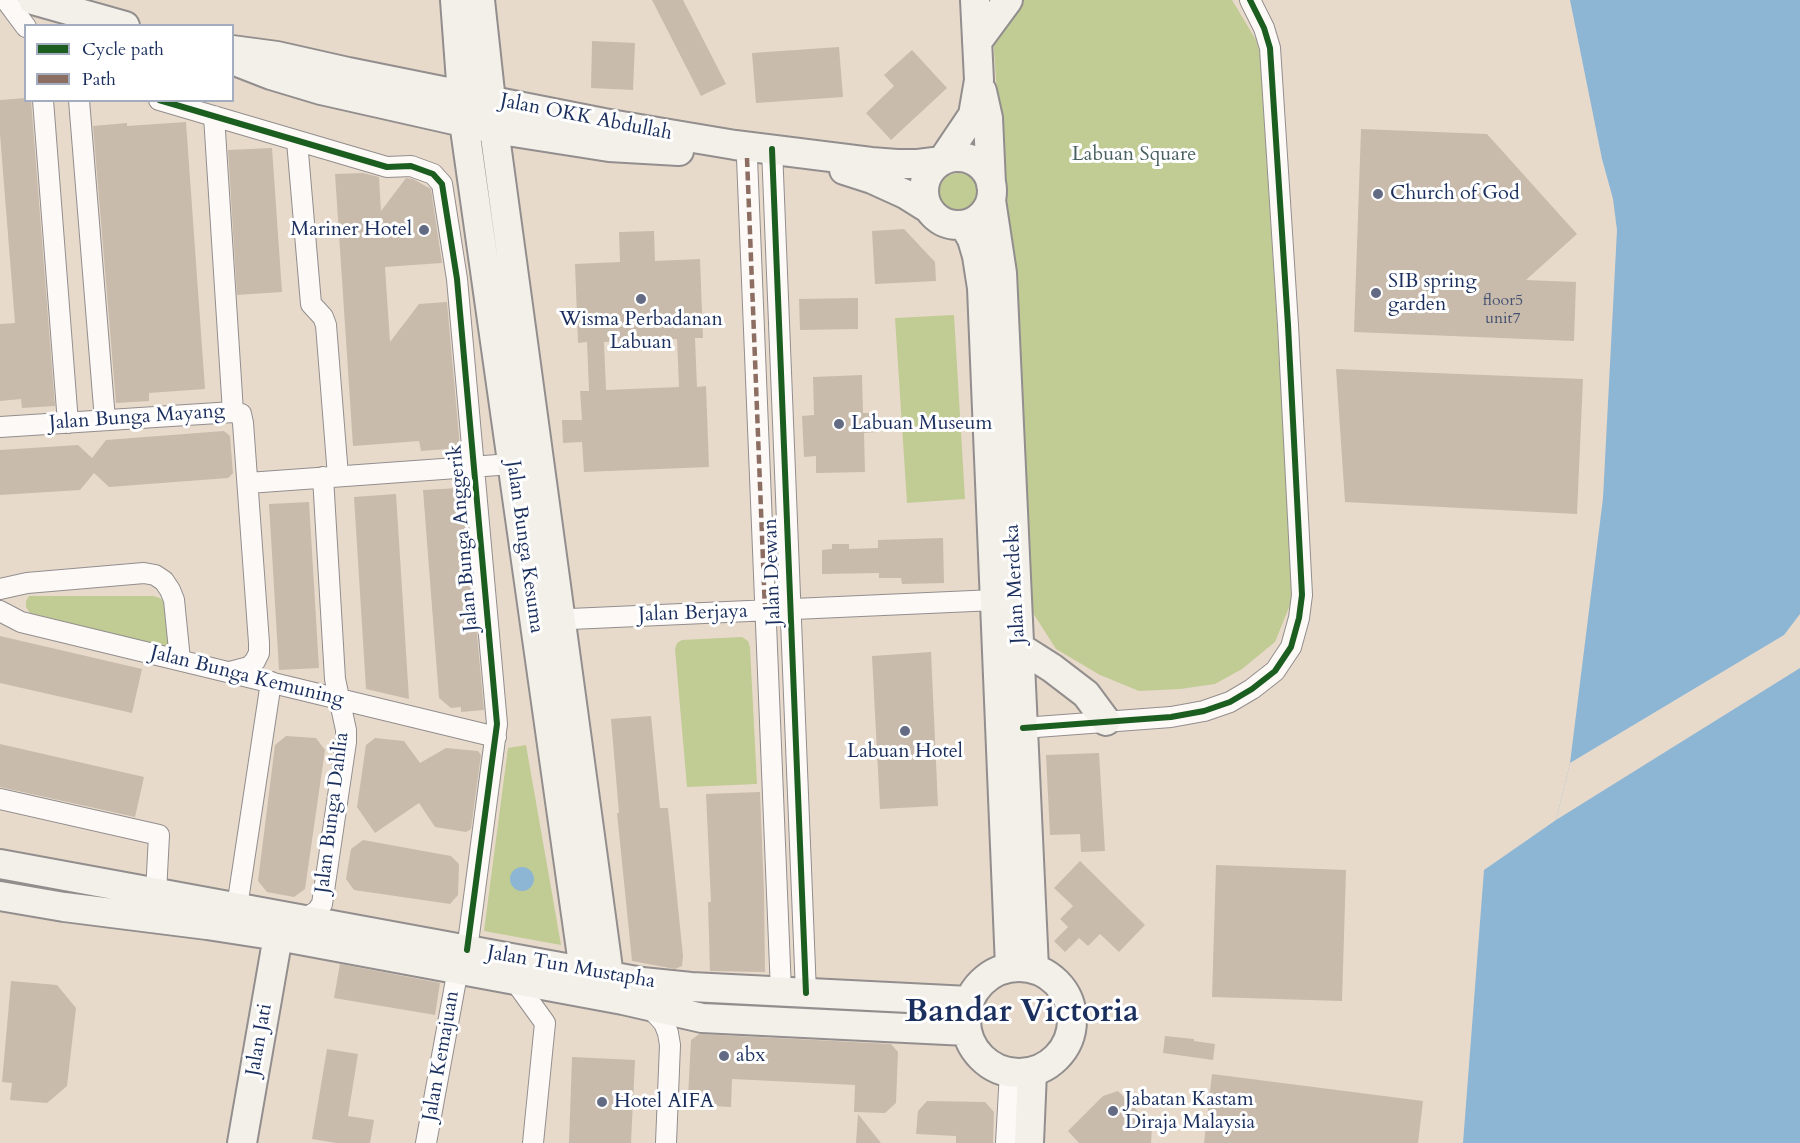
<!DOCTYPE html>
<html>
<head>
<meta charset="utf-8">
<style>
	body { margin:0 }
	#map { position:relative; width:1800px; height:1143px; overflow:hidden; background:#e8dacb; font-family:Cardo,serif }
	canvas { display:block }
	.legend { position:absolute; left:24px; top:24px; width:210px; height:78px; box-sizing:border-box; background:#fff; border:2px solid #a4acbf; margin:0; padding:8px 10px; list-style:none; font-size:18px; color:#1b2f5e }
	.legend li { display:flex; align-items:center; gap:12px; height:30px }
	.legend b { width:30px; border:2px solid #a4acbf }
</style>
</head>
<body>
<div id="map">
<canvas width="1800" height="1143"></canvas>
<ul class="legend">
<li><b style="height:8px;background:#1b5e20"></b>Cycle path</li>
<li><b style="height:8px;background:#8d6e63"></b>Path</li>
</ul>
</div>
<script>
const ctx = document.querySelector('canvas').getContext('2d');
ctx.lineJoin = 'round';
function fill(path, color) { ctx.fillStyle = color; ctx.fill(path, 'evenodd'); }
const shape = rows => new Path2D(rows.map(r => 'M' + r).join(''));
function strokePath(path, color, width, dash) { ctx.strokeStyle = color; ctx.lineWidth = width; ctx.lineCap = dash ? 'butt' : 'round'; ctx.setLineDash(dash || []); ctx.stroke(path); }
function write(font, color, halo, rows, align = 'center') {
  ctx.font = font + ' Cardo,serif'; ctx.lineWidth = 6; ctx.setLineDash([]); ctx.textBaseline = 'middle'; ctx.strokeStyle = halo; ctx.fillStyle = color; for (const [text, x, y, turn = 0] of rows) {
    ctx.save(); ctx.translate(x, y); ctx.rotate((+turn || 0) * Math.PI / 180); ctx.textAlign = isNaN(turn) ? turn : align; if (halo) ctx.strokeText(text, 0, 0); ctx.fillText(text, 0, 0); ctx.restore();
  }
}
const green = shape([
	[997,0,1232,0,1256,40,1260,54,1294,595,1275,642,1242,669,1215,684,1180,689,1139,691,1100,675,1056,649,1033,613,993,36],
	'939 193a20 20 0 1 1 40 0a20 20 0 1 1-40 0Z',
	[954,315,965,499,907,503,895,318],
	[29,596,153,596,160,598,167,605,171,644,167,647,161,646,30,613,26,607,26,601],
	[742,637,748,641,750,647,757,784,687,787,675,649,677,643,682,640],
	[526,745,561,945,484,931,508,748]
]);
const water = shape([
	[1570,0,1800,0,1800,1143,1463,1143,1484,870,1556,820,1570,763,1603,498,1617,230,1613,199,1602,159],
	'510 879a12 12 0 1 1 24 0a12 12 0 1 1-24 0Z'
]);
const pier = shape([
	[1800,614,1800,668,1556,820,1570,763,1784,635]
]);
const building = shape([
	[652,0,683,0,726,84,701,96],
	[592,41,635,43,633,90,591,88],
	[839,47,843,97,756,103,752,53],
	[912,50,947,88,891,140,866,113,894,86,884,75],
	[26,98,26,100,31,100,55,406,22,408,21,399,0,401,0,324,15,323,0,134,0,100],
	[186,122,205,389,149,393,149,401,116,403,93,126,127,123,127,126],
	[1361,129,1487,134,1577,234,1526,280,1576,282,1574,341,1354,332],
	[272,148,282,292,237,295,228,150],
	[363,173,379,177,381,211,406,178,413,179,431,189,442,263,385,267,390,342,419,304,447,302,460,448,421,451,419,441,353,446,335,174],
	[904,229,935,262,936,281,875,284,872,231],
	[654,231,655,261,700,259,703,338,695,338,697,387,706,386,709,467,584,472,582,442,563,443,562,420,582,420,580,391,589,391,587,342,578,343,575,264,620,262,619,232],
	[677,339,679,387,606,390,604,342],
	[858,298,858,329,800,330,799,299],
	[1336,369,1583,379,1577,514,1345,502],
	[862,375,863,413,875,413,876,432,864,433,865,472,816,473,816,456,804,457,802,416,814,415,813,377],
	[224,431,230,436,233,473,228,478,109,487,94,473,80,490,0,495,0,450,78,445,92,458,106,440],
	[458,488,464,494,484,710,461,712,461,707,451,708,439,698,423,490],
	[396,494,409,699,366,689,354,497],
	[309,502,319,668,279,670,269,504],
	[943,538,944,583,902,584,901,578,879,578,879,573,822,574,822,550,832,549,832,544,849,544,849,549,878,548,878,540],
	[0,636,142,669,132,713,0,683],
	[931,652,938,806,880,809,872,656],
	[651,716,660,808,668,808,683,956,682,966,675,969,632,961,617,813,619,813,611,719],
	[286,736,316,738,325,750,305,889,294,897,267,892,258,881,275,745],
	[375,738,404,741,420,763,446,748,478,751,481,755,471,829,466,832,435,827,419,803,375,833,357,807,366,745],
	[0,744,144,777,135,817,0,787],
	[1099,753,1105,851,1081,852,1080,834,1050,835,1046,755],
	[760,792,764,892,765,972,710,971,708,902,711,902,706,794],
	[363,840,451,856,459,864,458,895,450,904,354,890,346,879,351,849],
	[1080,861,1145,925,1119,952,1100,934,1088,946,1079,938,1065,952,1054,941,1068,927,1060,919,1073,906,1054,888],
	[1216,865,1346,870,1342,1001,1212,997],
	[340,964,440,983,435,1015,334,998],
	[11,981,57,985,76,1008,67,1086,47,1103,10,1100,12,1083,2,1082],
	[699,1034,891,1044,898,1052,896,1103,885,1113,854,1112,855,1085,732,1079,731,1107,696,1105,688,1098,691,1040],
	[1165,1036,1194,1039,1194,1041,1215,1044,1213,1060,1163,1053],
	[327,1049,358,1054,348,1116,374,1120,370,1143,336,1143,312,1139],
	[572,1057,635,1060,631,1143,569,1143],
	[1212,1074,1423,1101,1418,1143,1204,1143],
	[1118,1091,1152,1126,1151,1143,1079,1143,1068,1131,1103,1096],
	[927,1101,985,1102,994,1112,993,1143,956,1143,956,1136,916,1134,918,1111],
	[858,1114,881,1143,856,1143]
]);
const street = shape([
	[6,0,26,27],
	[43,100,68,423],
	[79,100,105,420],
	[159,100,387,167,411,166,433,174,442,184,457,279,497,724,467,950],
	[214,116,233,412],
	[297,141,311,304,323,317,326,325,338,476],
	[772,149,806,993],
	[747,158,781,991],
	[0,427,233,412,241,414,243,423,259,643,259,653,255,661,249,667,230,672],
	[248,483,512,464],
	[0,589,27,583,144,573,155,575,164,581,170,590,174,600,180,660],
	[0,611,21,622,496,737],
	[548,620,995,600],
	[1023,728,1171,717,1204,711,1230,702,1252,689,1275,671,1291,647,1299,618,1302,595,1288,325,1270,48,1264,28,1250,0],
	[0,799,159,835,156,893],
	[237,907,271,682],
	[298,919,309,916,317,911,322,904,346,742,346,730,335,679,323,477],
	[514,980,545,1023,533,1143],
	[646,1006,656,1014,664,1023,668,1033,670,1045,666,1143],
	[426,1143,458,969],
	[1006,1143,1010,1072]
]);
const secondary = shape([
	[33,0,125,26],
	[455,0,464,122,584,971],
	[480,0,494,129,609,976],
	[977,42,1008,0],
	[232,50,277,56,348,72,462,95,604,123,735,145,871,162,897,164,918,164,942,161,973,115,979,80,975,0],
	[235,61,271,75,321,90,494,129,609,147,679,151],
	[982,91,988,118,991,184],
	'924 191a34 34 0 1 1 68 0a34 34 0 1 1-68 0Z',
	[844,170,872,179,905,194,929,209],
	[991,200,1002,273,1034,968],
	[964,225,972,239,977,256,982,288,1010,967],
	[1019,647,1052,668,1086,694,1106,721],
	[0,864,642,982,691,987,969,1001],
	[0,896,64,907,207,925,278,936,623,1000,702,1018,967,1031],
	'966 1020a53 53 0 1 1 106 0a53 53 0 1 1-106 0Z',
	[242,1143,278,936],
	[1029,1143,1032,1072]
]);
const quiet = shape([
	[747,158,765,611]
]);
const cycleway = shape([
	[159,100,387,167,411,166,433,174,442,184,457,279,497,724,467,950],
	[772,149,806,993],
	[1023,728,1171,717,1204,711,1230,702,1252,689,1275,671,1291,647,1299,618,1302,595,1288,325,1270,48,1264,28,1250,0]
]);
const markers = [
	[1378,194,6,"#636b84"],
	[424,230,6,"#636b84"],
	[1376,293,6,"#636b84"],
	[641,299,6,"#636b84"],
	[839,424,6,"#636b84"],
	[905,731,6,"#636b84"],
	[724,1056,6,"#636b84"],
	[602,1102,6,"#636b84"],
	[1113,1111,6,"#636b84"]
];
const numberNames = [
	["floor5",1503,301],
	["unit7",1503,319]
];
const streetNames = [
	["Jalan OKK Abdullah",586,118,11],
	["Jalan Bunga Mayang",137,418,-4],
	["Jalan Bunga Anggerik",464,538,-95],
	["Jalan Bunga Kesuma",524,547,82],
	["Jalan Dewan",773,572,-92],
	["Jalan Merdeka",1016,584,-93],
	["Jalan Berjaya",693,614,-2],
	["Jalan Bunga Kemuning",247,677,14],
	["Jalan Bunga Dahlia",333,813,-83],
	["Jalan Tun Mustapha",571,968,10],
	["Jalan Jati",260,1040,-80],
	["Jalan Kemajuan",442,1056,-80]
];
const parkNames = [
	["Labuan Square",1134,155]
];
const poiNames = [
	["Church of God",1390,194],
	["Mariner Hotel",412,230,"right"],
	["SIB spring",1388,282],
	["garden",1388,305],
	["Wisma Perbadanan",641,320,"center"],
	["Labuan",641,343,"center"],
	["Labuan Museum",851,424],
	["Labuan Hotel",905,752,"center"],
	["abx",736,1056],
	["Jabatan Kastam",1125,1100],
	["Diraja Malaysia",1125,1123],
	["Hotel AIFA",614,1102]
];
const townNames = [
	["Bandar Victoria",1022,1014]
];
fill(green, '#c1cb94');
fill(water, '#8db6d5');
fill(pier, '#e8dacb');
fill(building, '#c8bbac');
strokePath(street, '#928e8e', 22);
strokePath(secondary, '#928e8e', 32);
strokePath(street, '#fcf9f7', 20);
strokePath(secondary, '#f3efe9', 28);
strokePath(quiet, '#8d6e63', 4.5, [9, 4.5]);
strokePath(cycleway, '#1b5e20', 6);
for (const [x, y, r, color] of markers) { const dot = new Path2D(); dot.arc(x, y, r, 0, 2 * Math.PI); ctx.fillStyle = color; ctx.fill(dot); strokePath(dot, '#fff', 2); }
write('16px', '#465272', null, numberNames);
write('20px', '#1b2f5e', '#fff', streetNames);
write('20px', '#4a6161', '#fff', parkNames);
write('20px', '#1b2f5e', '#fff', poiNames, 'left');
write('bold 32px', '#1b2f5e', '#fff', townNames);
</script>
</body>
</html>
